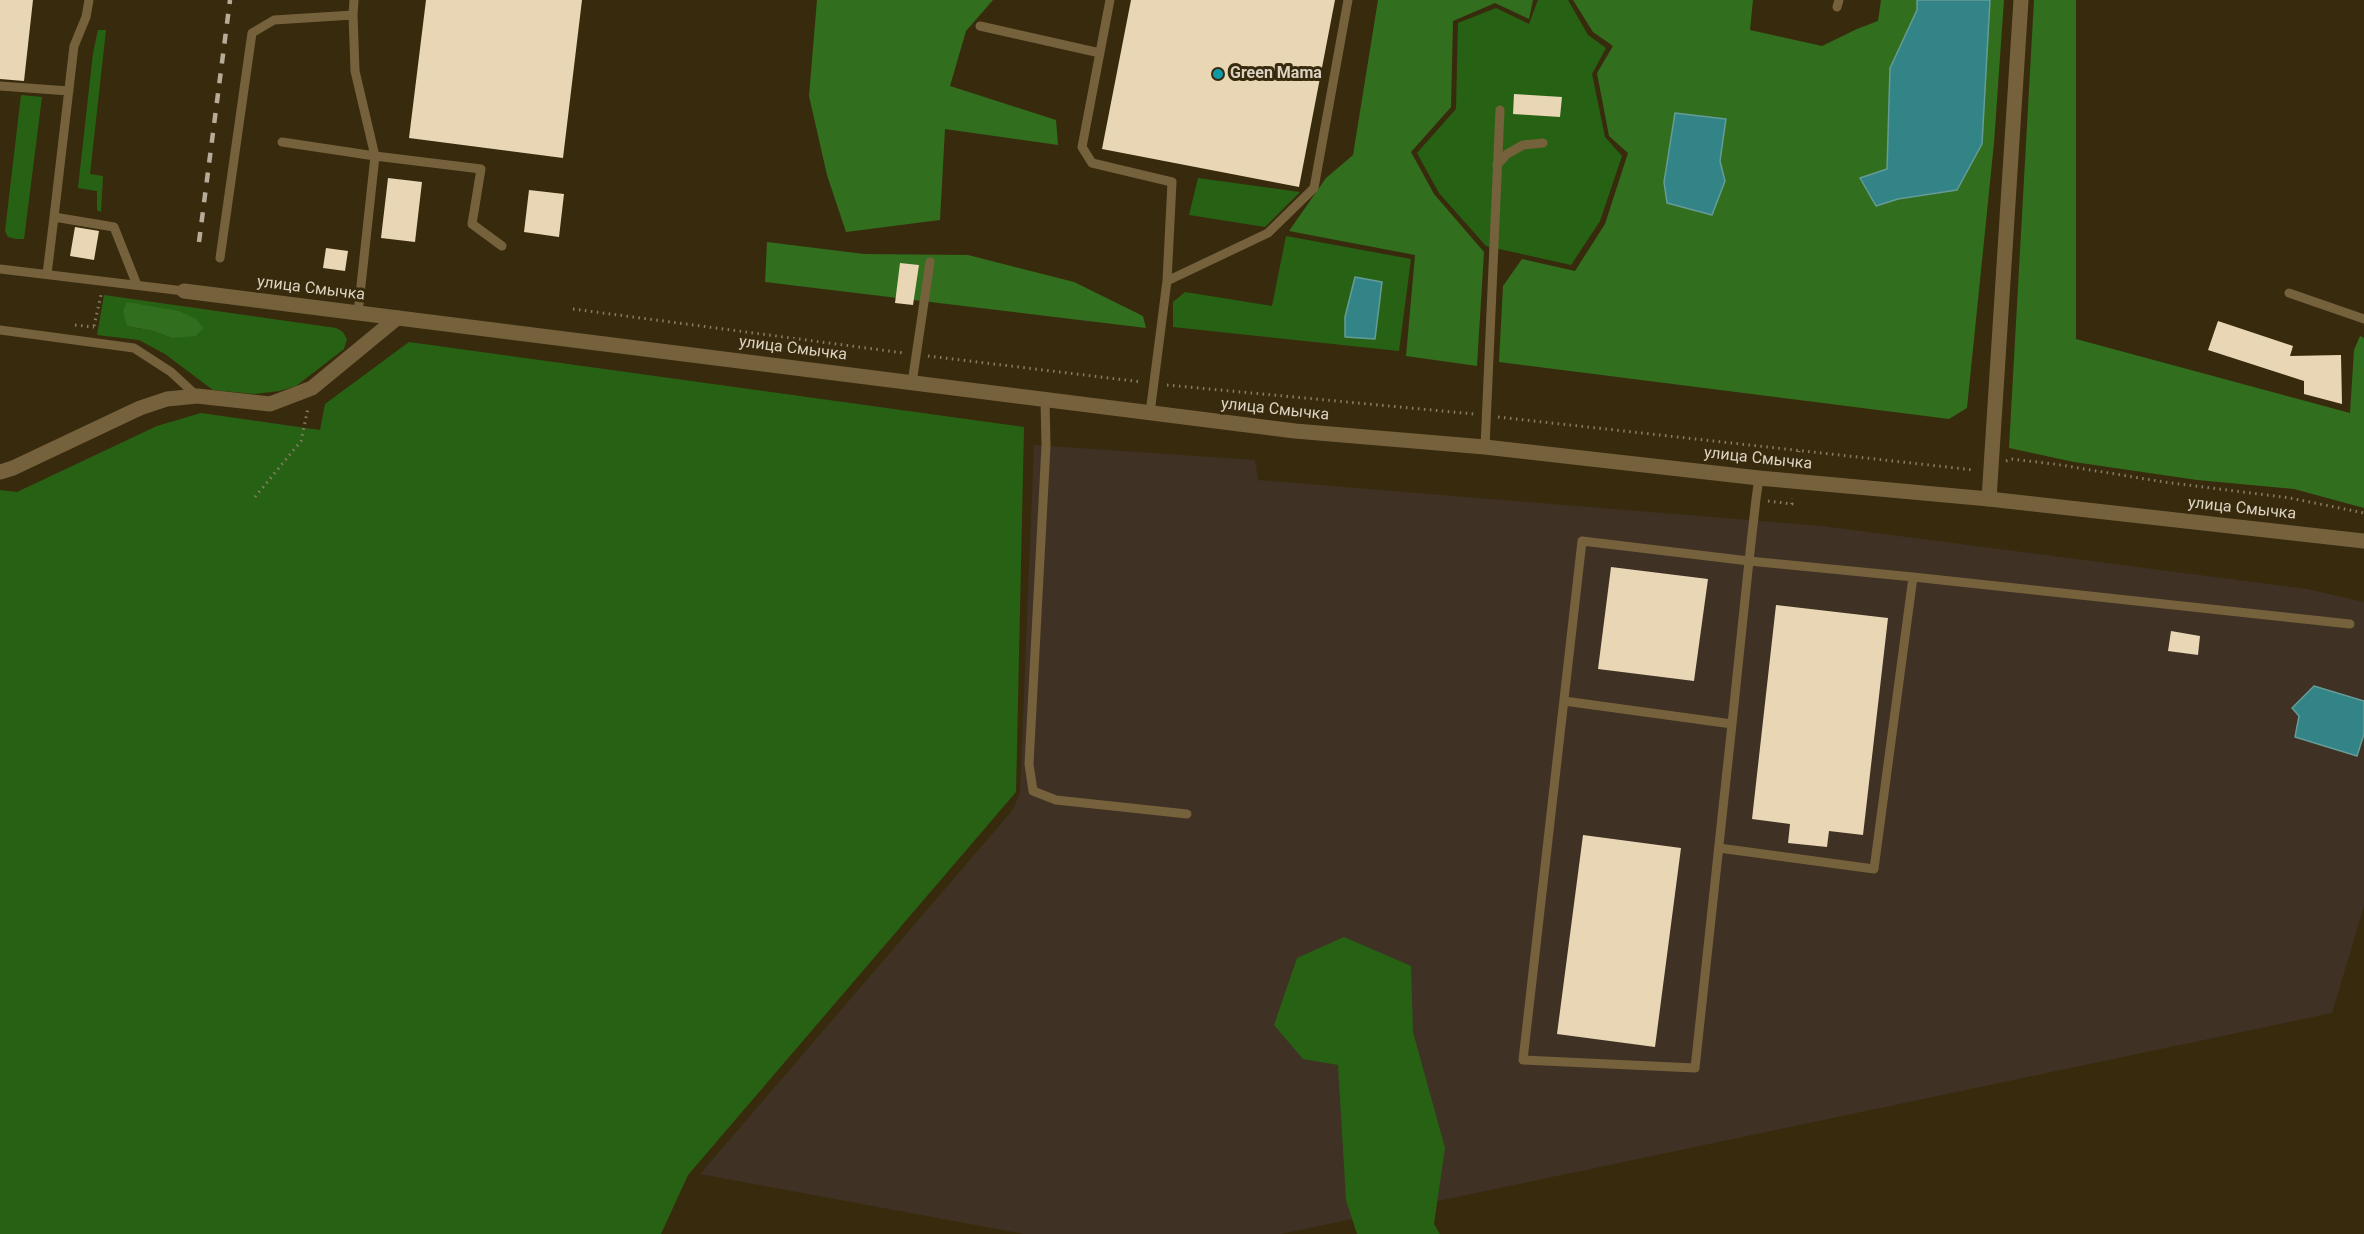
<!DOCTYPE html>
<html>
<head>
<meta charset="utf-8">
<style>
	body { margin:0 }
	canvas { display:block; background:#382a0d }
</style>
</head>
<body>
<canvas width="2364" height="1234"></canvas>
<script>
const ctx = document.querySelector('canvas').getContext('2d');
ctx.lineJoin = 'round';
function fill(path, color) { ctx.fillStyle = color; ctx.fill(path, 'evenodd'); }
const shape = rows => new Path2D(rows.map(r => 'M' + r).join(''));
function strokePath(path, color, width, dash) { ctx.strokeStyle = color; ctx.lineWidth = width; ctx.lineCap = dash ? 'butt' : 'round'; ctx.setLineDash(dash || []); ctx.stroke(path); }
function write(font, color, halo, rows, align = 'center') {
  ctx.font = font + ' Roboto,sans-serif'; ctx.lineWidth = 6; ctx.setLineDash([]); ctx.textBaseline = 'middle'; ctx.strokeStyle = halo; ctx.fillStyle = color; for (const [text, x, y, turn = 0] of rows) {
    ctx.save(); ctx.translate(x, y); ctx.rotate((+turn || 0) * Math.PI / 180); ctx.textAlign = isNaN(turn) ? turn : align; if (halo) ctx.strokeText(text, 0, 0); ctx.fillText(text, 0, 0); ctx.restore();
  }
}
const commercial = shape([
	[1034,445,1255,460,1258,480,1822,526,2307,589,2364,602,2364,906,2332,1013,1281,1234,1024,1234,700,1174,1012,811,1020,793]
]);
const green = shape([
	[1538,0,1568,0,1588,35,1606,48,1592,74,1605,137,1622,156,1600,221,1571,265,1486,246,1439,193,1417,153,1456,109,1458,23,1496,8,1529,24],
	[98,30,106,30,90,174,103,176,101,212,97,210,97,191,78,188,93,53],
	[21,95,42,97,24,239,16,239,8,237,5,231],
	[1198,178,1300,192,1265,227,1189,215],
	[1286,236,1411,259,1399,351,1173,327,1173,302,1185,292,1272,306],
	[104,295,336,328,343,332,347,339,344,349,296,386,279,391,254,394,213,390,165,354,139,340,97,335],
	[179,311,172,338,153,331,127,326],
	[409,342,1024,427,1016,792,688,1175,661,1234,0,1234,0,490,17,492,157,426,201,413,320,430,325,404],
	[1344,937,1411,966,1413,1032,1445,1148,1434,1224,1440,1234,1357,1234,1346,1200,1338,1065,1303,1059,1274,1025,1297,958]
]);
const forest = shape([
	[817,0,993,0,966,31,950,86,1056,120,1058,145,945,129,940,220,846,232,827,175,809,96],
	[1378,0,1533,0,1529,19,1495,3,1453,21,1451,107,1411,152,1434,194,1484,252,1477,366,1406,356,1415,255,1289,231,1326,178,1353,155],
	[1573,0,1753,0,1750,30,1822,46,1857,29,1878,21,1881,0,1917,0,1917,10,1890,68,1887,169,1876,206,1898,199,1957,190,1982,143,1990,0,2004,0,1994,143,1967,408,1949,419,1499,362,1503,286,1522,259,1575,271,1605,224,1628,153,1609,136,1597,73,1613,46,1593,32],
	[1675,113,1725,119,1720,161],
	[2034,0,2076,0,2076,339,2350,413,2354,350,2360,336,2364,338,2364,508,2294,489,2197,480,2074,462,2009,448],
	[767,242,864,254,968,255,1074,282,1143,316,1146,328,765,282],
	[127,302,179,311,196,319,203,328,196,336,172,338,153,331,127,326,123,311]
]);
const water = shape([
	[1917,0,1990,0,1982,144,1957,190,1898,199,1876,206,1860,178,1887,169,1890,68,1917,10,1917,0],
	[1675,113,1726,119,1720,161,1725,181,1712,215,1667,203,1664,182,1675,113],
	[1355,277,1382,282,1375,339,1345,337,1345,317,1355,277],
	[2314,686,2364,701,2364,734,2357,756,2295,737,2299,716,2292,708,2314,686]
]);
const building = shape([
	[0,0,33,0,24,81,0,79],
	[426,0,582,0,563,158,409,138],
	[1131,0,1335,0,1299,187,1102,149],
	[1514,94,1562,97,1560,117,1513,114],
	[388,178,422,182,415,242,381,238],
	[529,190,564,194,559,237,524,232],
	[75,227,99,231,94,260,70,256],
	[326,248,348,251,345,271,323,268],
	[900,263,919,265,913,305,895,303],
	[2218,321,2293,346,2290,356,2341,355,2342,404,2304,394,2304,381,2208,350],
	[1611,567,1708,579,1694,681,1598,669],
	[1776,605,1888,618,1863,835,1829,831,1827,847,1788,843,1790,824,1752,819],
	[2171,631,2200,636,2198,655,2168,651],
	[1583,835,1681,848,1655,1047,1557,1034]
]);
const path = shape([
	[573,309,904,353],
	[75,325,94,327],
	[94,326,101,295],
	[928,356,1142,382],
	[1167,385,1474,414],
	[1498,417,1974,470],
	[2006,461,2011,459,2054,464,2164,482,2290,498,2364,513],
	[1797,464,1799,451],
	[255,497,301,441,308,408],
	[1768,501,1792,504,1792,498]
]);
const service = shape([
	[1110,0,1082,147,1092,163,1172,182,1167,281],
	[1837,7,1839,0],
	[980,26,1100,53],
	[0,86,69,91],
	[282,142,375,156,355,71,353,15,354,0],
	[1497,165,1507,154,1523,145,1543,143],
	[54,217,74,46,86,17,89,0],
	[220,258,252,33,274,20,353,15],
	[0,269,184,291],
	[47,274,54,217,114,227,137,285],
	[2289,293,2364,319],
	[358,313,375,156,481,169,472,224,502,246],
	[0,330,134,348,171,372,197,396],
	[912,383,930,262],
	[1045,401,1046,446,1029,764,1033,791,1056,800,1187,814],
	[1150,413,1167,281,1268,233,1314,188,1348,0],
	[1485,447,1500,110],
	[1913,577,2350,624],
	[1564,701,1732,724],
	[1719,848,1874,869,1913,577,1749,561,1582,541,1523,1060,1695,1068,1732,724,1749,561,1756,499,1759,478]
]);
const minor = shape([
	[0,472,13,468,140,408,167,399,197,396,270,404,312,388,397,318],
	[1989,499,2021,0]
]);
const tertiary = shape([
	[184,291,1295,431,1485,447,1759,478,1989,499,2364,541]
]);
const rail = shape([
	[199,242,230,0]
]);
const markers = [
	[1218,74,6,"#0f9aa8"]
];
const poiNames = [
	["Green Mama",1230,74]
];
const streetNames = [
	["улица Смычка",311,289,7],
	["улица Смычка",793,349,7],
	["улица Смычка",1275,410,6],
	["улица Смычка",1758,459,6],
	["улица Смычка",2242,509,6]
];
fill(commercial, '#3f3123');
fill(green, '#276214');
fill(forest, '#316e1e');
fill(water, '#338486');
strokePath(water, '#669c98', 1.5);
fill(building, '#e8d6b5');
strokePath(path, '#877c65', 3, [1.5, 4.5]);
strokePath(service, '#76613d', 9);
strokePath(minor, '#76613d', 15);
strokePath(tertiary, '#76613d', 15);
strokePath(rail, '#b6ac99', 4.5, [10, 10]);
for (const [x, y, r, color] of markers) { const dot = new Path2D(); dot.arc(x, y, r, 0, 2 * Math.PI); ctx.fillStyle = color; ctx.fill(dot); strokePath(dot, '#382a0d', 2); }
write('bold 16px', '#dcd3c3', '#382a0d', poiNames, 'left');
write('16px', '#dcd3c3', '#382a0d', streetNames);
</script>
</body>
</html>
